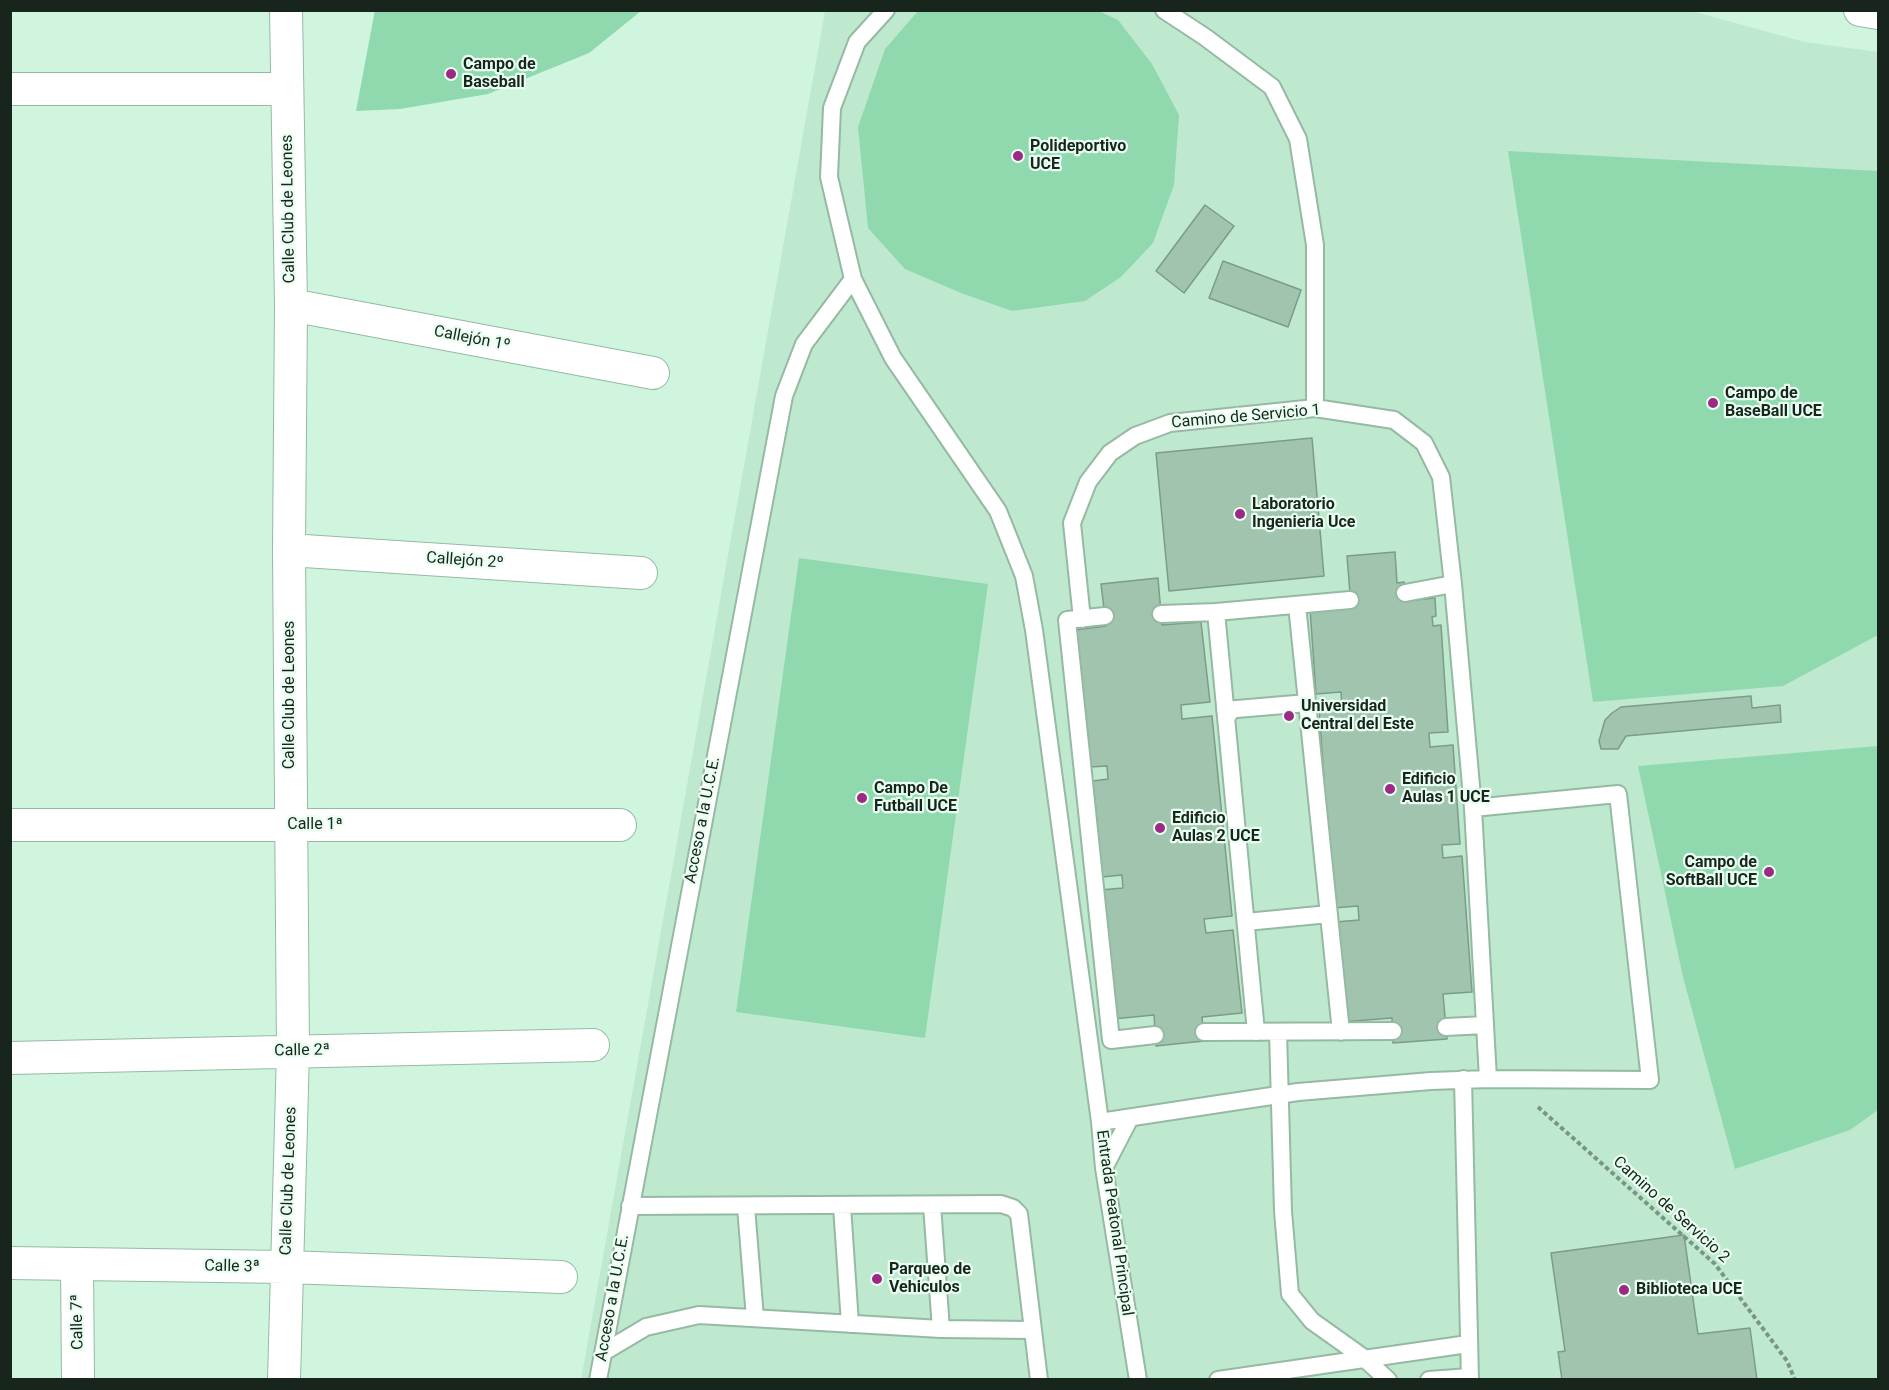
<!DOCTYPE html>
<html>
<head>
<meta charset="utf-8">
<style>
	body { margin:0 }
	#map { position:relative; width:1889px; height:1390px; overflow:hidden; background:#d0f5de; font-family:Roboto,sans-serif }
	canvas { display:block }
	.frame { position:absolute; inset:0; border:12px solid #18251d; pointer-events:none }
</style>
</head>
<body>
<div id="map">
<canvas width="1889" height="1390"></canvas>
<div class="frame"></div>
</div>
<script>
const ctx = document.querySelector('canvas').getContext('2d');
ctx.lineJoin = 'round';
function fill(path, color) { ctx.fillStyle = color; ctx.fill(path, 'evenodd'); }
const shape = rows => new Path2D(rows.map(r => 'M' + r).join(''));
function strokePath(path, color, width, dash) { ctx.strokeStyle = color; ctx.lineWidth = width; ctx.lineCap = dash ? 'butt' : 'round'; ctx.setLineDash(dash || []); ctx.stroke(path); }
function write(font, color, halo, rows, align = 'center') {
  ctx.font = font + ' Roboto,sans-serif'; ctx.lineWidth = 4.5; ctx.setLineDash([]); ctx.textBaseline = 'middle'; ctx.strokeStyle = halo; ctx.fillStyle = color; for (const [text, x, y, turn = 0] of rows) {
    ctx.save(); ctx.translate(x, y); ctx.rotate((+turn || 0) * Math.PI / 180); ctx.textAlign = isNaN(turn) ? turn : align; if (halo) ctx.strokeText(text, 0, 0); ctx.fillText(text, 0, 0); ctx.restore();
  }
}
const built = shape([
	[1688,10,1805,42,1878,52,1878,1379,581,1380,825,11]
]);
const green = shape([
	[375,10,641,10,641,11,589,53,488,94,400,109,356,111],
	[918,11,1099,11,1118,20,1152,64,1179,115,1174,185,1153,243,1121,277,1085,301,1012,311,961,293,905,269,868,228,858,127,885,49],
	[1508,151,1878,171,1878,635,1783,686,1593,702],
	[799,558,988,584,925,1038,736,1012],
	[1878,746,1878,1110,1850,1130,1735,1169,1683,977,1638,766]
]);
const building = shape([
	[1205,205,1234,226,1184,293,1156,271,1205,205],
	[1223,261,1301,290,1288,327,1209,298,1223,261],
	[1312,438,1324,576,1169,591,1156,453,1312,438],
	[1395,552,1397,583,1404,582,1406,601,1435,598,1436,616,1432,617,1433,626,1441,625,1448,732,1429,733,1430,747,1453,745,1460,844,1442,845,1443,858,1462,856,1472,992,1443,994,1447,1039,1393,1043,1392,1018,1342,1022,1335,922,1359,920,1358,906,1333,908,1319,708,1342,707,1341,692,1316,694,1310,609,1351,606,1347,556,1395,552],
	[1158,578,1162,625,1201,622,1210,702,1181,705,1182,719,1212,716,1232,916,1204,919,1206,933,1233,930,1242,1013,1202,1017,1204,1041,1156,1046,1154,1015,1113,1019,1100,890,1123,888,1122,875,1102,877,1093,781,1108,779,1107,766,1089,767,1075,630,1106,626,1101,584,1158,578],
	[1751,696,1752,708,1780,705,1781,722,1626,736,1618,749,1601,749,1599,741,1605,720,1612,713,1621,707,1751,696],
	[1684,1235,1698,1334,1750,1328,1757,1380,1562,1380,1558,1352,1565,1351,1551,1253,1684,1235]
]);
const path = shape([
	[1538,1107,1715,1264,1787,1361,1795,1380]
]);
const lane = shape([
	[886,10,857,42,832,108,829,177,853,279,893,358,998,511,1024,576,1034,630,1100,1122],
	[1164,10,1205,37,1272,87,1298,139,1315,245,1315,408],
	[1297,605,1341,1032],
	[1216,612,1256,1032],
	[1161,614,1216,612,1350,600],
	[1105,616,1067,620,1111,1040,1155,1035],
	[1082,619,1072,523,1088,482,1110,453,1135,436,1170,423,1315,408,1394,420,1424,443,1441,477,1453,584],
	[1229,714,1225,710,1307,703],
	[1473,808,1618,794,1650,1080,1488,1079],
	[1246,922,1329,914],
	[1446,1027,1485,1025],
	[1204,1032,1393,1031],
	[1278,1032,1283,1211,1290,1294,1312,1321,1364,1358,1388,1380],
	[1463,1079,1470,1380],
	[1104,1168,1130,1118],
	[932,1205,941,1329],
	[630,1206,1001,1204,1013,1208,1019,1214,1039,1380],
	[842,1206,850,1324],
	[746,1207,755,1318],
	[604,1352,646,1327,699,1315,941,1329,1032,1330],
	[598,1380,784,396,804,344,853,279],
	[1138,1380,1104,1168,1100,1122,1298,1092,1431,1081,1488,1079,1473,808,1453,584,1405,593],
	[1218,1380,1468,1344],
	[1429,1380,1469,1377]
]);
const street = shape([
	[1860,10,1878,13],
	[10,89,287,89],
	[291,305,653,373],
	[289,550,641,573],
	[10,825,620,825],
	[10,1058,593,1045],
	[10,1263,287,1267,561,1277],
	[77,1265,78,1380],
	[284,1380,293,1051,289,550,291,305,286,10]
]);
const markers = [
	[451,74,6,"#9d2984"],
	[1018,156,6,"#9d2984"],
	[1713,403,6,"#9d2984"],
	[1240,514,6,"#9d2984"],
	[1289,716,6,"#9d2984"],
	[1390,789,6,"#9d2984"],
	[862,798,6,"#9d2984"],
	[1160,828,6,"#9d2984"],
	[1769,872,6,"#9d2984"],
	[877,1279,6,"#9d2984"],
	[1624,1290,6,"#9d2984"]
];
const poiNames = [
	["Campo de",463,65],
	["Baseball",463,83],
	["Polideportivo",1030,147],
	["UCE",1030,165],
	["Campo de",1725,394],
	["BaseBall UCE",1725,412],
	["Laboratorio",1252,505],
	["Ingenieria Uce",1252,523],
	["Universidad",1301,707],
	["Central del Este",1301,725],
	["Edificio",1402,780],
	["Aulas 1 UCE",1402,798],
	["Campo De",874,789],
	["Futball UCE",874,807],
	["Edificio",1172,819],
	["Aulas 2 UCE",1172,837],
	["Campo de",1757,863,"right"],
	["SoftBall UCE",1757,881,"right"],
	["Parqueo de",889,1270],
	["Vehiculos",889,1288],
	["Biblioteca UCE",1636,1290]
];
const streetNames = [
	["Calle Club de Leones",289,209,-91],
	["Callejón 1º",472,339,11],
	["Camino de Servicio 1",1246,417,-5],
	["Callejón 2º",465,561,4],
	["Calle Club de Leones",290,695,-90],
	["Acceso a la U.C.E.",703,820,-79],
	["Calle 1ª",315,825],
	["Calle 2ª",302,1051,-1],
	["Calle Club de Leones",289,1181,-88],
	["Camino de Servicio 2",1671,1210,42],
	["Entrada Peatonal Principal",1114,1223,82],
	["Calle 3ª",232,1267,1],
	["Acceso a la U.C.E.",613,1298,-80],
	["Calle 7ª",78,1322,-91]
];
fill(built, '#bee9cf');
fill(green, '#90d9af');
fill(building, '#a1c4ae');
strokePath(building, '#7b9c88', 1.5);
strokePath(lane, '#96b9a4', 20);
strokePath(street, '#96b9a4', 34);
strokePath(path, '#7b9585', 4, [4.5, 3]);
strokePath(lane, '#fff', 16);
strokePath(street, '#fff', 32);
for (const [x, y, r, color] of markers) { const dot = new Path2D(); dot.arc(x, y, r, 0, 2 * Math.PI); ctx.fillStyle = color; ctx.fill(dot); strokePath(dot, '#e8fef0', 2); }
write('bold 16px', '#18251d', '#e8fef0', poiNames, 'left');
write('16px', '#18251d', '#e8fef0', streetNames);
</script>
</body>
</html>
